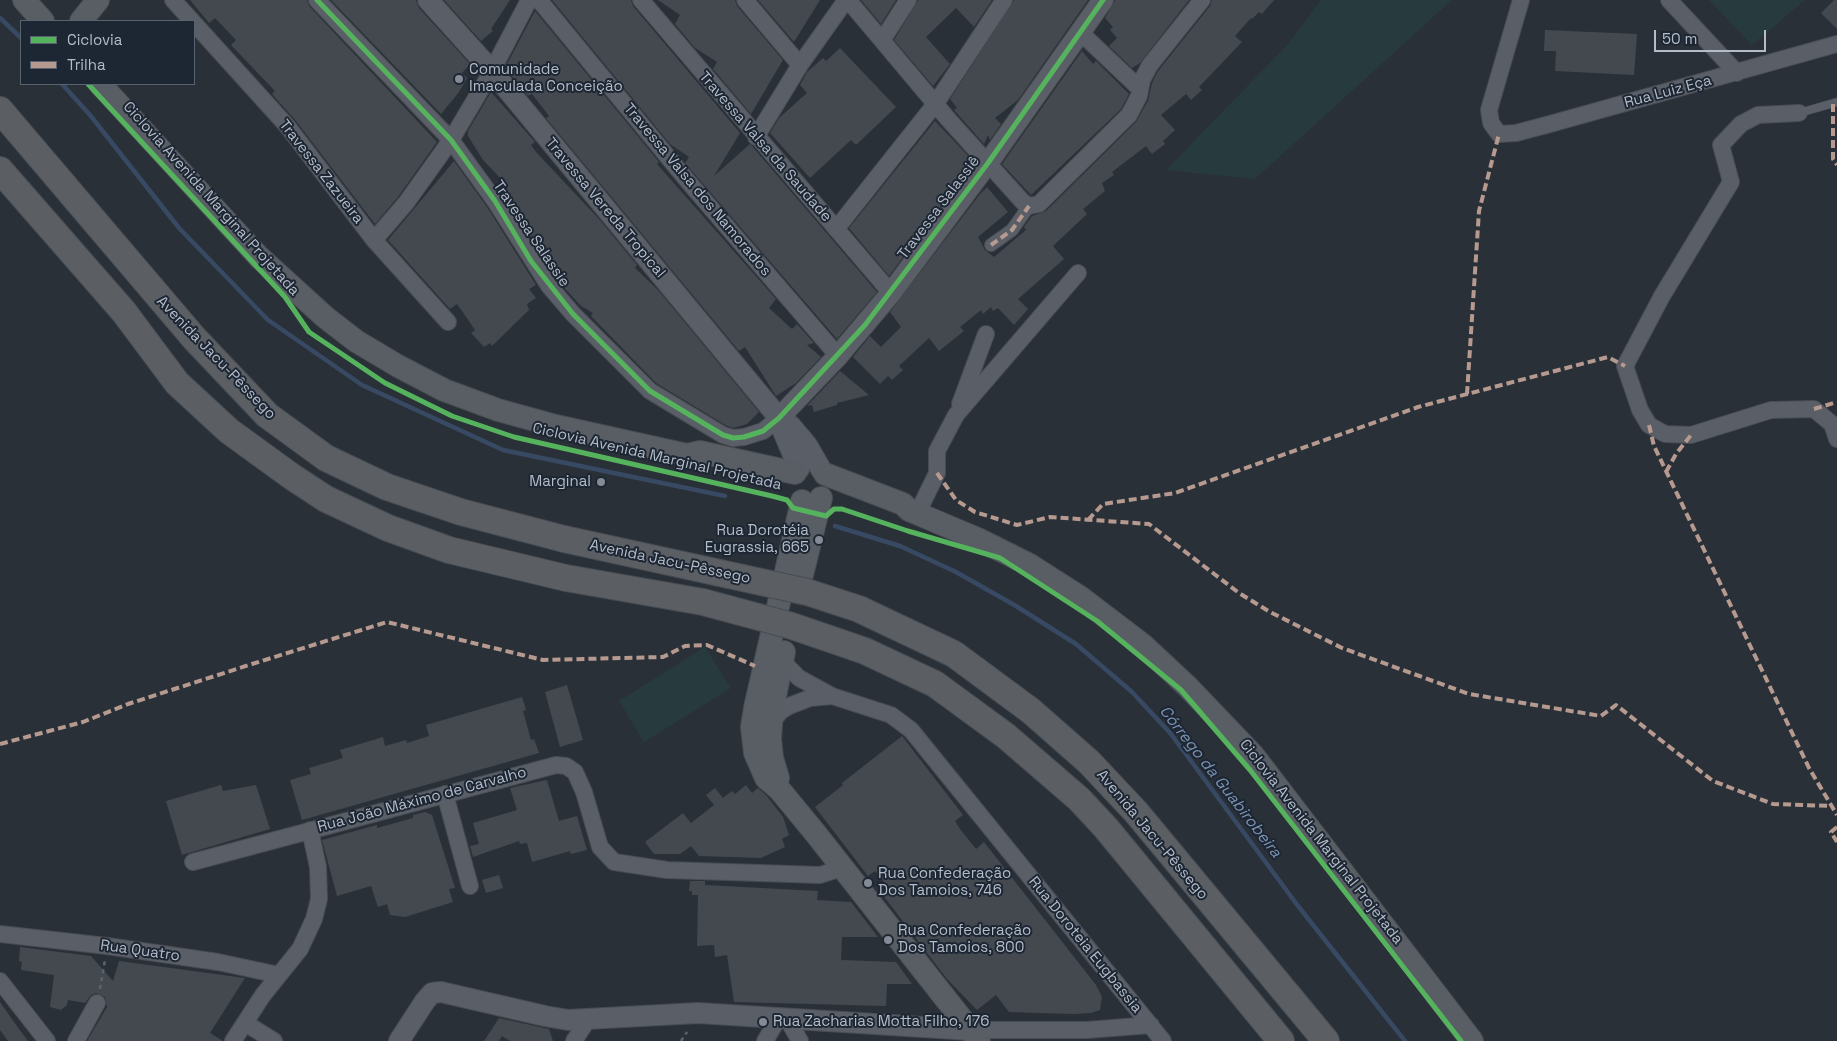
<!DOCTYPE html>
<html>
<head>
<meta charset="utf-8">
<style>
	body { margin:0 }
	#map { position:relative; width:1837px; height:1041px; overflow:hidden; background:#2a3038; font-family:"Space Grotesk",sans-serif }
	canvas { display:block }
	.legend { position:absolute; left:20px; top:20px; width:175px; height:65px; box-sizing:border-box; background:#1d2633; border:1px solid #59626f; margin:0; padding:6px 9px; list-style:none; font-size:15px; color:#b4bcc9 }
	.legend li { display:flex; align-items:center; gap:10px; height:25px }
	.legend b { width:25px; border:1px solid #59626f }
	.scale { position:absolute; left:1654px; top:30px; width:112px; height:22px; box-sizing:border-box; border:2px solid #b4bcc9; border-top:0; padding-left:6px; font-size:15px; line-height:18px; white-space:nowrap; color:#b4bcc9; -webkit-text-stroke:4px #1d2633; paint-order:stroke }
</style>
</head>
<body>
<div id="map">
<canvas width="1837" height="1041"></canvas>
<ul class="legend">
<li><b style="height:6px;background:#56b35d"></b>Ciclovia</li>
<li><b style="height:6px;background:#b69a8f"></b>Trilha</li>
</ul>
<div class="scale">50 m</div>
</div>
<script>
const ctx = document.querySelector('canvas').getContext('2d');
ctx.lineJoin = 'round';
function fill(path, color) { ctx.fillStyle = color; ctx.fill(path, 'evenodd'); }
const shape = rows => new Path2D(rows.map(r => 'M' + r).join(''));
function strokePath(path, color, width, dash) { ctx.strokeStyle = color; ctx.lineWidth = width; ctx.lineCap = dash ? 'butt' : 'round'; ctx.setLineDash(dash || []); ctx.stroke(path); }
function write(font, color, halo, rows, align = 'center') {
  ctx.font = font + ' "Space Grotesk",sans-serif'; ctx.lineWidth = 4; ctx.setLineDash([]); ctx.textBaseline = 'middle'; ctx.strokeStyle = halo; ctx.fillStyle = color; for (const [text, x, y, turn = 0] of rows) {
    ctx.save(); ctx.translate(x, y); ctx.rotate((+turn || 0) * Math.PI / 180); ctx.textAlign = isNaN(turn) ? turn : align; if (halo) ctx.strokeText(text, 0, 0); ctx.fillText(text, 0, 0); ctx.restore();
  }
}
const green = shape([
	[1321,0,1452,0,1255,179,1166,170,1289,43],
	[1709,0,1805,0,1752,45],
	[705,647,731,688,644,742,619,701]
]);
const stream = shape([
	[0,18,21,38],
	[62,84,90,115,179,228,268,320,362,385,503,450,725,496],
	[835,526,900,546,956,572,1016,606,1076,644,1132,692,1171,734,1298,906,1405,1041]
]);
const building = shape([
	[190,0,307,0,310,7,437,142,398,197,375,224,296,121,272,94,275,91,231,45,236,40,215,18,209,23],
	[331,0,416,0,419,8,470,64,462,73,467,78,459,92,441,114],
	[444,0,510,0,491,29,493,31,481,41],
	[552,0,631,0,633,6,740,133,714,176,750,144,752,146,877,292,837,339,685,163,689,157,670,144],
	[658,0,735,0,737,6,783,60,751,114,713,69,717,62,695,48,675,24,680,15],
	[758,0,820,0,794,42],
	[861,0,896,0,881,24],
	[918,0,992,0,974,27,956,8,926,37,950,64,933,86,894,40],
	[1014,0,1088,0,1018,100,995,118,1001,124,990,140,988,135,984,144,954,110,957,108,950,99],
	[1115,0,1189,0,1140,63,1132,68,1109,46,1117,38,1110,30,1113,27,1105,18],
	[1212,0,1274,0,1262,14,1259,12,1252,19,1251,18,1235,36,1242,42,1199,87,1202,90,1191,100,1186,94,1161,115,1175,130,1163,141,1165,144,1152,154,1146,146,1112,172,1114,175,1102,183,1105,191,1083,209,1087,214,1053,246,1064,259,1018,299,1028,309,1014,325,998,308,993,311,991,307,983,314,981,310,960,327,964,331,939,351,929,338,899,366,903,370,892,380,888,376,880,384,853,357,870,336,881,347,901,327,890,312,980,194,987,187,1008,212,978,237,985,250,994,257,1026,230,1024,227,1032,216,1046,211,1136,122,1148,101,1152,83,1158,71,1210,6],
	[1834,0,1837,0,1837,29,1821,13],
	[535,11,659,162,657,164,776,299,769,308,792,329,797,324,814,343,807,345,821,357,796,383,776,396,745,347,739,351,546,118,549,116,532,94,528,96,505,68],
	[1545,30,1637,34,1634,75,1555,71,1556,51,1544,51],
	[840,48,896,107,856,145,851,140,810,178,770,133,779,118,807,93,800,85,807,72,823,58,826,61],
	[1082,51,1093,64,1096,61,1129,94,1121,109,1031,195,1002,164],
	[491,92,535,142,531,145,536,152,599,219,637,265,635,268,658,290,759,412,747,424,733,428,727,426,656,383,591,316,593,313,581,306,557,280,499,185,503,181,483,160,468,136,468,131],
	[935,121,974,162,889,276,849,228],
	[454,161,487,207,536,285,529,289,536,298,527,304,529,310,492,346,490,343,484,347,471,333,475,330,457,304,450,309,388,240],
	[840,371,869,395,837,403,837,405,814,412,812,405,807,406],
	[567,685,583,740,560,747,545,692],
	[522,697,526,710,523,711,531,740,534,739,539,753,302,820,290,780,311,774,309,768,343,758,340,750,383,737,385,746,406,740,407,743,429,736,426,725],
	[902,736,963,815,955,821,960,829,976,849,984,842,1096,985,1102,997,1100,1010,1091,1013,1074,1014,1009,1012,996,995,977,1010,947,979,882,894,889,888,875,871,868,876,815,807,843,785,842,783],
	[547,780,559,821,577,816,587,850,571,854,570,851,532,862,527,843,520,844,519,841,473,857,470,846,479,844,473,823,517,810,510,788],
	[221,785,223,791,256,785,270,829,182,855,166,801],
	[746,785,752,793,758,788,766,795,783,817,789,835,782,839,785,847,761,858,699,856,691,846,680,854,654,854,645,842,683,813,691,823,714,805,706,795,715,788,723,798,732,791,735,794],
	[425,812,432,815,455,888,449,889,453,902,405,917,390,915,387,904,378,907,371,886,337,896,322,840,377,825,377,828,413,818,413,815],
	[499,875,503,888,486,893,482,880],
	[690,881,705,881,705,885,818,891,817,900,851,902,878,937,842,937,841,960,896,962,912,984,887,984,886,1006,734,1002,727,955,715,957,714,945,697,946,698,895,692,895,692,891,689,891],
	[20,947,91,956,113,981,119,961,245,978,210,1033,223,1041,87,1041,107,1007,105,997,96,993,91,995,85,1003,68,1000,67,1005,61,1010,50,1007,54,975,21,970,22,962,19,961],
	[0,1002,16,1025,28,1041,8,1041,0,1030],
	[499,1018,549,1029,553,1041,510,1041,502,1036,499,1041,484,1041]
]);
const path = shape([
	[100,989,105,960],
	[681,1041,687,1032]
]);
const service = shape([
	[1799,113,1837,102]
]);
const pedestrian = shape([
	[991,245,1012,230,1029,206]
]);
const minor = shape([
	[173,0,288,127,374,240,448,322],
	[317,0,451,140,495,201,549,286,573,314,650,391,723,435,733,438,744,437,763,431,779,418],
	[539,0,686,179,838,356],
	[641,0,891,293],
	[745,0,800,65],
	[848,0,948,119,1023,202,1029,206,1039,204,1046,197,1129,115,1139,96,1142,80,1150,65,1202,0],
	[1521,0,1489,110,1491,123,1499,134,1516,133,1550,124,1837,44],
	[1669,0,1737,73],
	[1080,32,1139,88],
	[883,39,908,0],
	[1799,113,1758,115,1741,124,1721,145,1731,182,1662,296,1625,366,1640,410,1649,425,1665,434,1691,435,1771,410,1814,409,1832,424,1837,439],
	[756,137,800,65,846,0],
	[836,229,936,103,1004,0],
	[374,240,406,203,451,140,492,71,529,0],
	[960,404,986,334],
	[917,514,937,473,937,451,956,415,1078,273],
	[782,661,799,678,832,696,891,715,911,730,1163,1041],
	[771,723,781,711,789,706,810,698,832,696],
	[445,794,470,886],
	[193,862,556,765,566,766,575,772,584,792,600,847,614,862,667,870,820,875,842,868],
	[0,934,107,946,218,962,279,975],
	[0,981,47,1041],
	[788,1020,800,1041],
	[245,1023,274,1041],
	[971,1030,1087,1030,1151,1025],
	[76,1041,97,1003],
	[233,1041,263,995,300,949,314,919,319,899,318,867,310,830],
	[574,1041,589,1018],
	[765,1041,778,1019]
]);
const tertiary = shape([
	[428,0,492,71,779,418,791,426,807,445,822,471],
	[779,418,838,356,891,293,988,163,1103,0],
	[780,424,799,469],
	[399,1041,425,1001,432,993,441,992,545,1016,568,1020,698,1013,971,1030]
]);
const secondary = shape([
	[24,0,43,21],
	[81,21,98,0],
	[100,84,259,257,325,317,356,341,398,366,444,390,498,410,556,426,687,455,700,452,795,473],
	[825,474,903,504,909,510,980,540,1030,565,1080,597,1143,645,1188,687,1253,755,1472,1041],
	[802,501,755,708,752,727,755,753,766,778,779,789,816,834,979,1041],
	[802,575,821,498],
	[778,778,772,758,770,739,772,711,784,652]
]);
const trunk = shape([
	[0,110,194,338,267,415,326,458,387,487,461,512,564,539],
	[0,170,124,312,177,383,229,431,291,476,326,499,388,528,449,550,566,578],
	[954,654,1031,711,1089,762,1136,812,1326,1041],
	[935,684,1006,736,1079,799,1106,828,1281,1041]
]);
const trunkBridge = shape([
	[564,539,807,592,859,609,954,654],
	[566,578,703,602,792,626,865,651,935,684]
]);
const quiet = shape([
	[1833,104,1833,159,1837,165],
	[991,245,1012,230,1029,206],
	[1467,394,1479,211,1499,134],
	[1814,409,1837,402],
	[1649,425,1654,446,1809,768,1837,815],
	[1666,472,1676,454,1691,435],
	[937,473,956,500,975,512,1017,525,1050,517,1149,524,1239,593,1270,612,1342,648,1469,694,1601,716,1616,705,1713,781,1773,804,1832,806],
	[1088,520,1103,504,1175,493,1418,407,1608,357,1625,366],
	[0,744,83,722,128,704,252,664,387,622,543,660,663,657,685,646,707,645,755,666],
	[1837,827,1831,832,1837,842]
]);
const cycleway = shape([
	[317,0,451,140,495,201,531,261,573,314,650,391,723,435,733,438,744,437,763,431,779,418,865,325,988,163,1103,0],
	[88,84,285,297,309,332,385,383,452,416,514,437,772,496,787,500,793,508,826,516,834,509,842,509,908,531,1000,558,1097,621,1181,690,1250,770,1461,1041]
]);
const markers = [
	[459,79,5,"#848b96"],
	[601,482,5,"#848b96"],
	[819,540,5,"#848b96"],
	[868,883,5,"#848b96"],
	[888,940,5,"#848b96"],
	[763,1022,5,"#848b96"]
];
const poiNames = [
	["Comunidade",469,70],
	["Imaculada Conceição",469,87],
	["Marginal",591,482,"right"],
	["Rua Dorotéia",809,531,"right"],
	["Eugrassia, 665",809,548,"right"],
	["Rua Confederação",878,874],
	["Dos Tamoios, 746",878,891],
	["Rua Confederação",898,931],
	["Dos Tamoios, 800",898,948],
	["Rua Zacharias Motta Filho, 176",773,1022]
];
const streetNames = [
	["Rua Luiz Eça",1668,92,-15],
	["Travessa Valsa da Saudade",765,147,49],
	["Travessa Zazueira",321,172,52],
	["Travessa Valsa dos Namorados",697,190,50],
	["Ciclovia Avenida Marginal Projetada",211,199,48],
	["Travessa Vereda Tropical",605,208,50],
	["Travessa Salassiê",939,208,-53],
	["Travessa Salassie",531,234,56],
	["Avenida Jacu-Pêssego",216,358,46],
	["Ciclovia Avenida Marginal Projetada",657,457,13],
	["Avenida Jacu-Pêssego",670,562,12],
	["Rua João Máximo de Carvalho",422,800,-15],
	["Avenida Jacu-Pêssego",1152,835,50],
	["Ciclovia Avenida Marginal Projetada",1321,842,52],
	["Rua Doroteia Eugbassia",1085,945,51],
	["Rua Quatro",140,951,8]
];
const waterNames = [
	["Córrego da Guabirobeira",1220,782,52]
];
fill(green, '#273a3e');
strokePath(stream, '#384963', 4.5);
fill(building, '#444950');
strokePath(service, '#484c53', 9);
strokePath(pedestrian, '#484c53', 14);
strokePath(minor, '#484c53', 18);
strokePath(tertiary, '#484c53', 22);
strokePath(secondary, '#484c53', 24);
strokePath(trunk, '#474c53', 28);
strokePath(path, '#5d636a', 2.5, [4, 4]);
strokePath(service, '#5a5e66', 8);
strokePath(pedestrian, '#5a5e66', 12);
strokePath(minor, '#5a5e66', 16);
strokePath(tertiary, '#5a5e66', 20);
strokePath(secondary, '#595d64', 22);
strokePath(trunk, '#5b5f64', 26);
strokePath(trunkBridge, '#474c53', 28, []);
strokePath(trunkBridge, '#5b5f64', 26);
strokePath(quiet, '#b69a8f', 4, [8, 4]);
strokePath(cycleway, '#56b35d', 5);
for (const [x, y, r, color] of markers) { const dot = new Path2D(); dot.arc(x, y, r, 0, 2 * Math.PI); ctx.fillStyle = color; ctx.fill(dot); strokePath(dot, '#1d2633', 2); }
write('15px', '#b4bcc9', '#1d2633', poiNames, 'left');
write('15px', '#b4bcc9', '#1d2633', streetNames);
write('italic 16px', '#7c92b1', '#1d2633', waterNames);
</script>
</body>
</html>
